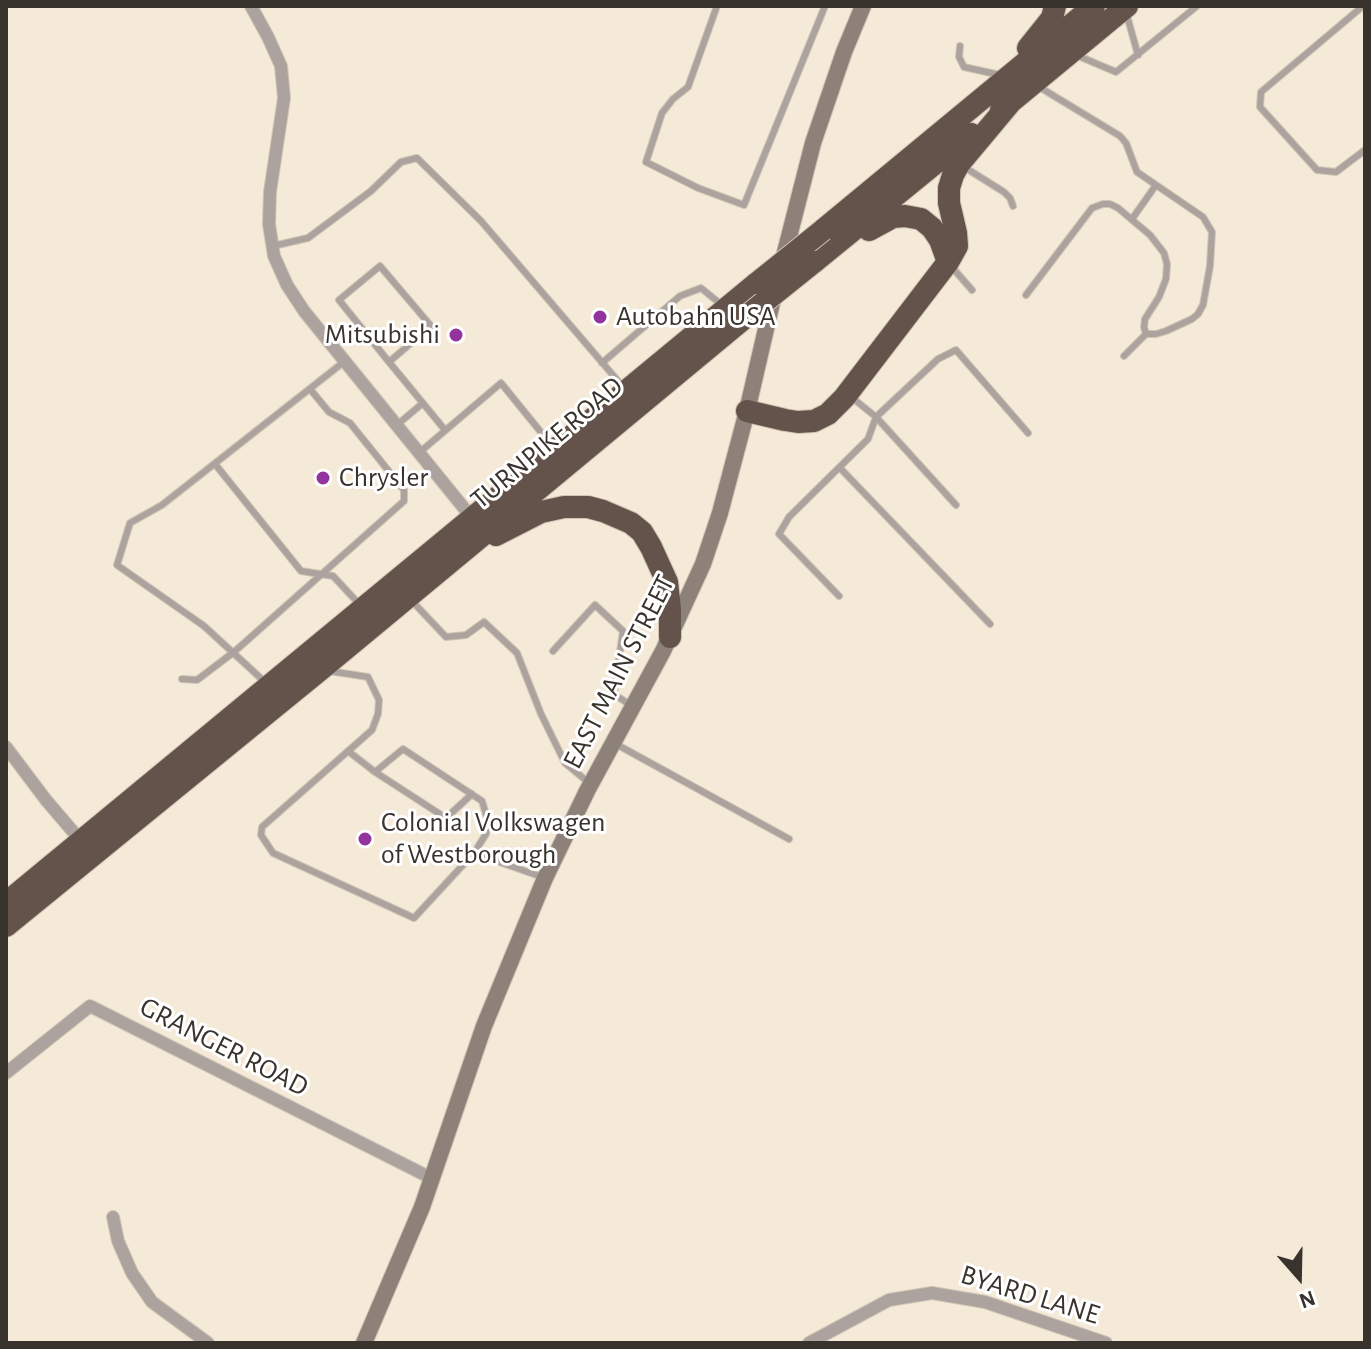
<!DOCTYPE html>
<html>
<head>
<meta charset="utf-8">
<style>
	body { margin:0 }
	#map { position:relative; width:1371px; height:1349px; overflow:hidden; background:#f5e9d7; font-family:"Alegreya Sans",sans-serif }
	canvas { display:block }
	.frame { position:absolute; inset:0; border:8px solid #38332c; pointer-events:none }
	.north { position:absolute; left:1259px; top:1237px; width:80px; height:80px; -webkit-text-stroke:6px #fff; paint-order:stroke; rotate:160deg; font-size:22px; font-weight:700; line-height:32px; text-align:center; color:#38332c }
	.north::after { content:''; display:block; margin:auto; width:28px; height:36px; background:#38332c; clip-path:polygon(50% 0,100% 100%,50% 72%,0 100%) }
</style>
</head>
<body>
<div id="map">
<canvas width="1371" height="1349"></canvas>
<div class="frame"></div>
<div class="north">N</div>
</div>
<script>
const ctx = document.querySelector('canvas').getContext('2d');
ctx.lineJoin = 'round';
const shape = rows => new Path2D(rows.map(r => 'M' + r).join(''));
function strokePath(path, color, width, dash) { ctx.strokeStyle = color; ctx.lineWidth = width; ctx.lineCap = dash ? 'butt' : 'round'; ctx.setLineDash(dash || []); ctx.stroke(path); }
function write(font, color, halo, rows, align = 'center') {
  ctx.font = font + ' "Alegreya Sans",sans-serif'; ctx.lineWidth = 6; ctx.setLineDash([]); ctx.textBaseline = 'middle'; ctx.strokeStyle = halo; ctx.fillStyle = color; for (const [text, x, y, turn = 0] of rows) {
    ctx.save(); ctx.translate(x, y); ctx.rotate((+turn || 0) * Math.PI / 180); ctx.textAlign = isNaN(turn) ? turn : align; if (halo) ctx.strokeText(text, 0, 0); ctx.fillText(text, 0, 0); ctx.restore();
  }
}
const lane = shape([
	[717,6,688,87,673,99,662,113,646,162,698,188,744,205,825,6],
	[1363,6,1261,92,1260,107,1317,170,1336,172,1365,150],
	[1126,12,1138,55],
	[960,46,959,57,964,67,1000,75],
	[1076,55,1116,72,1197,6],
	[1036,85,1120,136,1126,143,1137,172,1203,217,1212,232,1210,266,1203,305,1198,314,1192,319,1166,331,1156,334,1146,334,1124,356],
	[964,167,1004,192,1010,198,1013,206],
	[1132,219,1156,185],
	[273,246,308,238,371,191,401,162,417,158,481,221,624,388],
	[950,265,972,290],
	[1026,295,1092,208,1103,204,1110,204,1118,208,1150,235,1164,253,1167,264,1166,279,1159,297,1145,319,1144,327,1146,334],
	[389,362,339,300,380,266,431,326,389,362,445,430],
	[602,363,680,296,701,288,723,306],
	[850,396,876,417,938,359,956,350,1028,433],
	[398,424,423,403],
	[420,452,501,383,553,447],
	[215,464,301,571,333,576,361,606],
	[840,468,990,624],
	[839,596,779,534,789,517,868,439,876,417,956,505],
	[411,600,446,637,466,635,484,622,517,653,541,714,565,763,588,782],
	[553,651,595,605,623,631,614,694,630,705],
	[329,671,368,677,379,700,378,714,372,730,262,827,261,835,273,853,414,918,474,853,542,877],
	[182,679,197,680,234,652,404,501,404,490,350,423,329,412,310,389],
	[266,683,204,626,117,565,130,523,162,505,345,361],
	[614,743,789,839],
	[348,751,375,772,403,749,482,801,488,821,486,834,474,853],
	[375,772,446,818,472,794]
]);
const street = shape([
	[251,6,268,37,281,66,284,98,270,192,269,224,274,256,287,285,304,311,472,518],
	[6,747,46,800,81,841],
	[6,1073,90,1006,433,1179],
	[113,1217,118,1241,132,1273,152,1302,208,1343],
	[809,1343,889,1300,932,1293,985,1302,1106,1343]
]);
const secondary = shape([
	[782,264,813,143,844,52,863,6],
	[364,1343,422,1207,484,1026,545,878,587,791,663,651,703,564,720,513,747,411,775,290]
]);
const highway = shape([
	[1028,48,1052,18,1055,6],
	[1001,110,1127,6],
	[823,230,1094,6],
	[869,230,893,217,905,216,921,219,932,228,940,240,948,262],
	[814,262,971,134],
	[747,411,785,420,798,422,814,421,828,414,844,398,948,262,957,246,956,233,949,203,949,188,953,175,959,164,1010,103],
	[496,535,541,512,564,507,588,507,603,511,631,523,642,532,651,547,667,582,670,609,670,637],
	[6,903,757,283],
	[6,926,320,670,748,315]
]);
const highwayBridge = shape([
	[757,283,823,230],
	[748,315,814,262]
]);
const markers = [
	[600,317,8,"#93349e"],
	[456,335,8,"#93349e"],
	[323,478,8,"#93349e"],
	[365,839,8,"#93349e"]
];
const poiNames = [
	["Autobahn USA",616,317],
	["Mitsubishi",440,335,"right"],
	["Chrysler",339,478],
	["Colonial Volkswagen",381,823],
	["of Westborough",381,855]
];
const streetNames = [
	["TURNPIKE ROAD",547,443,-40],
	["EAST MAIN STREET",619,672,-63],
	["GRANGER ROAD",224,1047,27],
	["BYARD LANE",1030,1295,17]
];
strokePath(lane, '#cfc5b5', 8);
strokePath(street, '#cfc5b5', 14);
strokePath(secondary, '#cfc5b5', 18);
strokePath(highway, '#cfc5b5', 24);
strokePath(lane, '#aca39f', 6);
strokePath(street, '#aca39f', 12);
strokePath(secondary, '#8d817a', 16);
strokePath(highway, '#64534a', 22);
strokePath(highwayBridge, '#cfc5b5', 24, []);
strokePath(highwayBridge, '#64534a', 22);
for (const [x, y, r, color] of markers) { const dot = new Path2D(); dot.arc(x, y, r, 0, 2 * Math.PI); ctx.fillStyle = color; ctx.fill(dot); strokePath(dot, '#fff', 3); }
write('28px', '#38332c', '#fff', poiNames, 'left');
write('28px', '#38332c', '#fff', streetNames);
</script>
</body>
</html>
